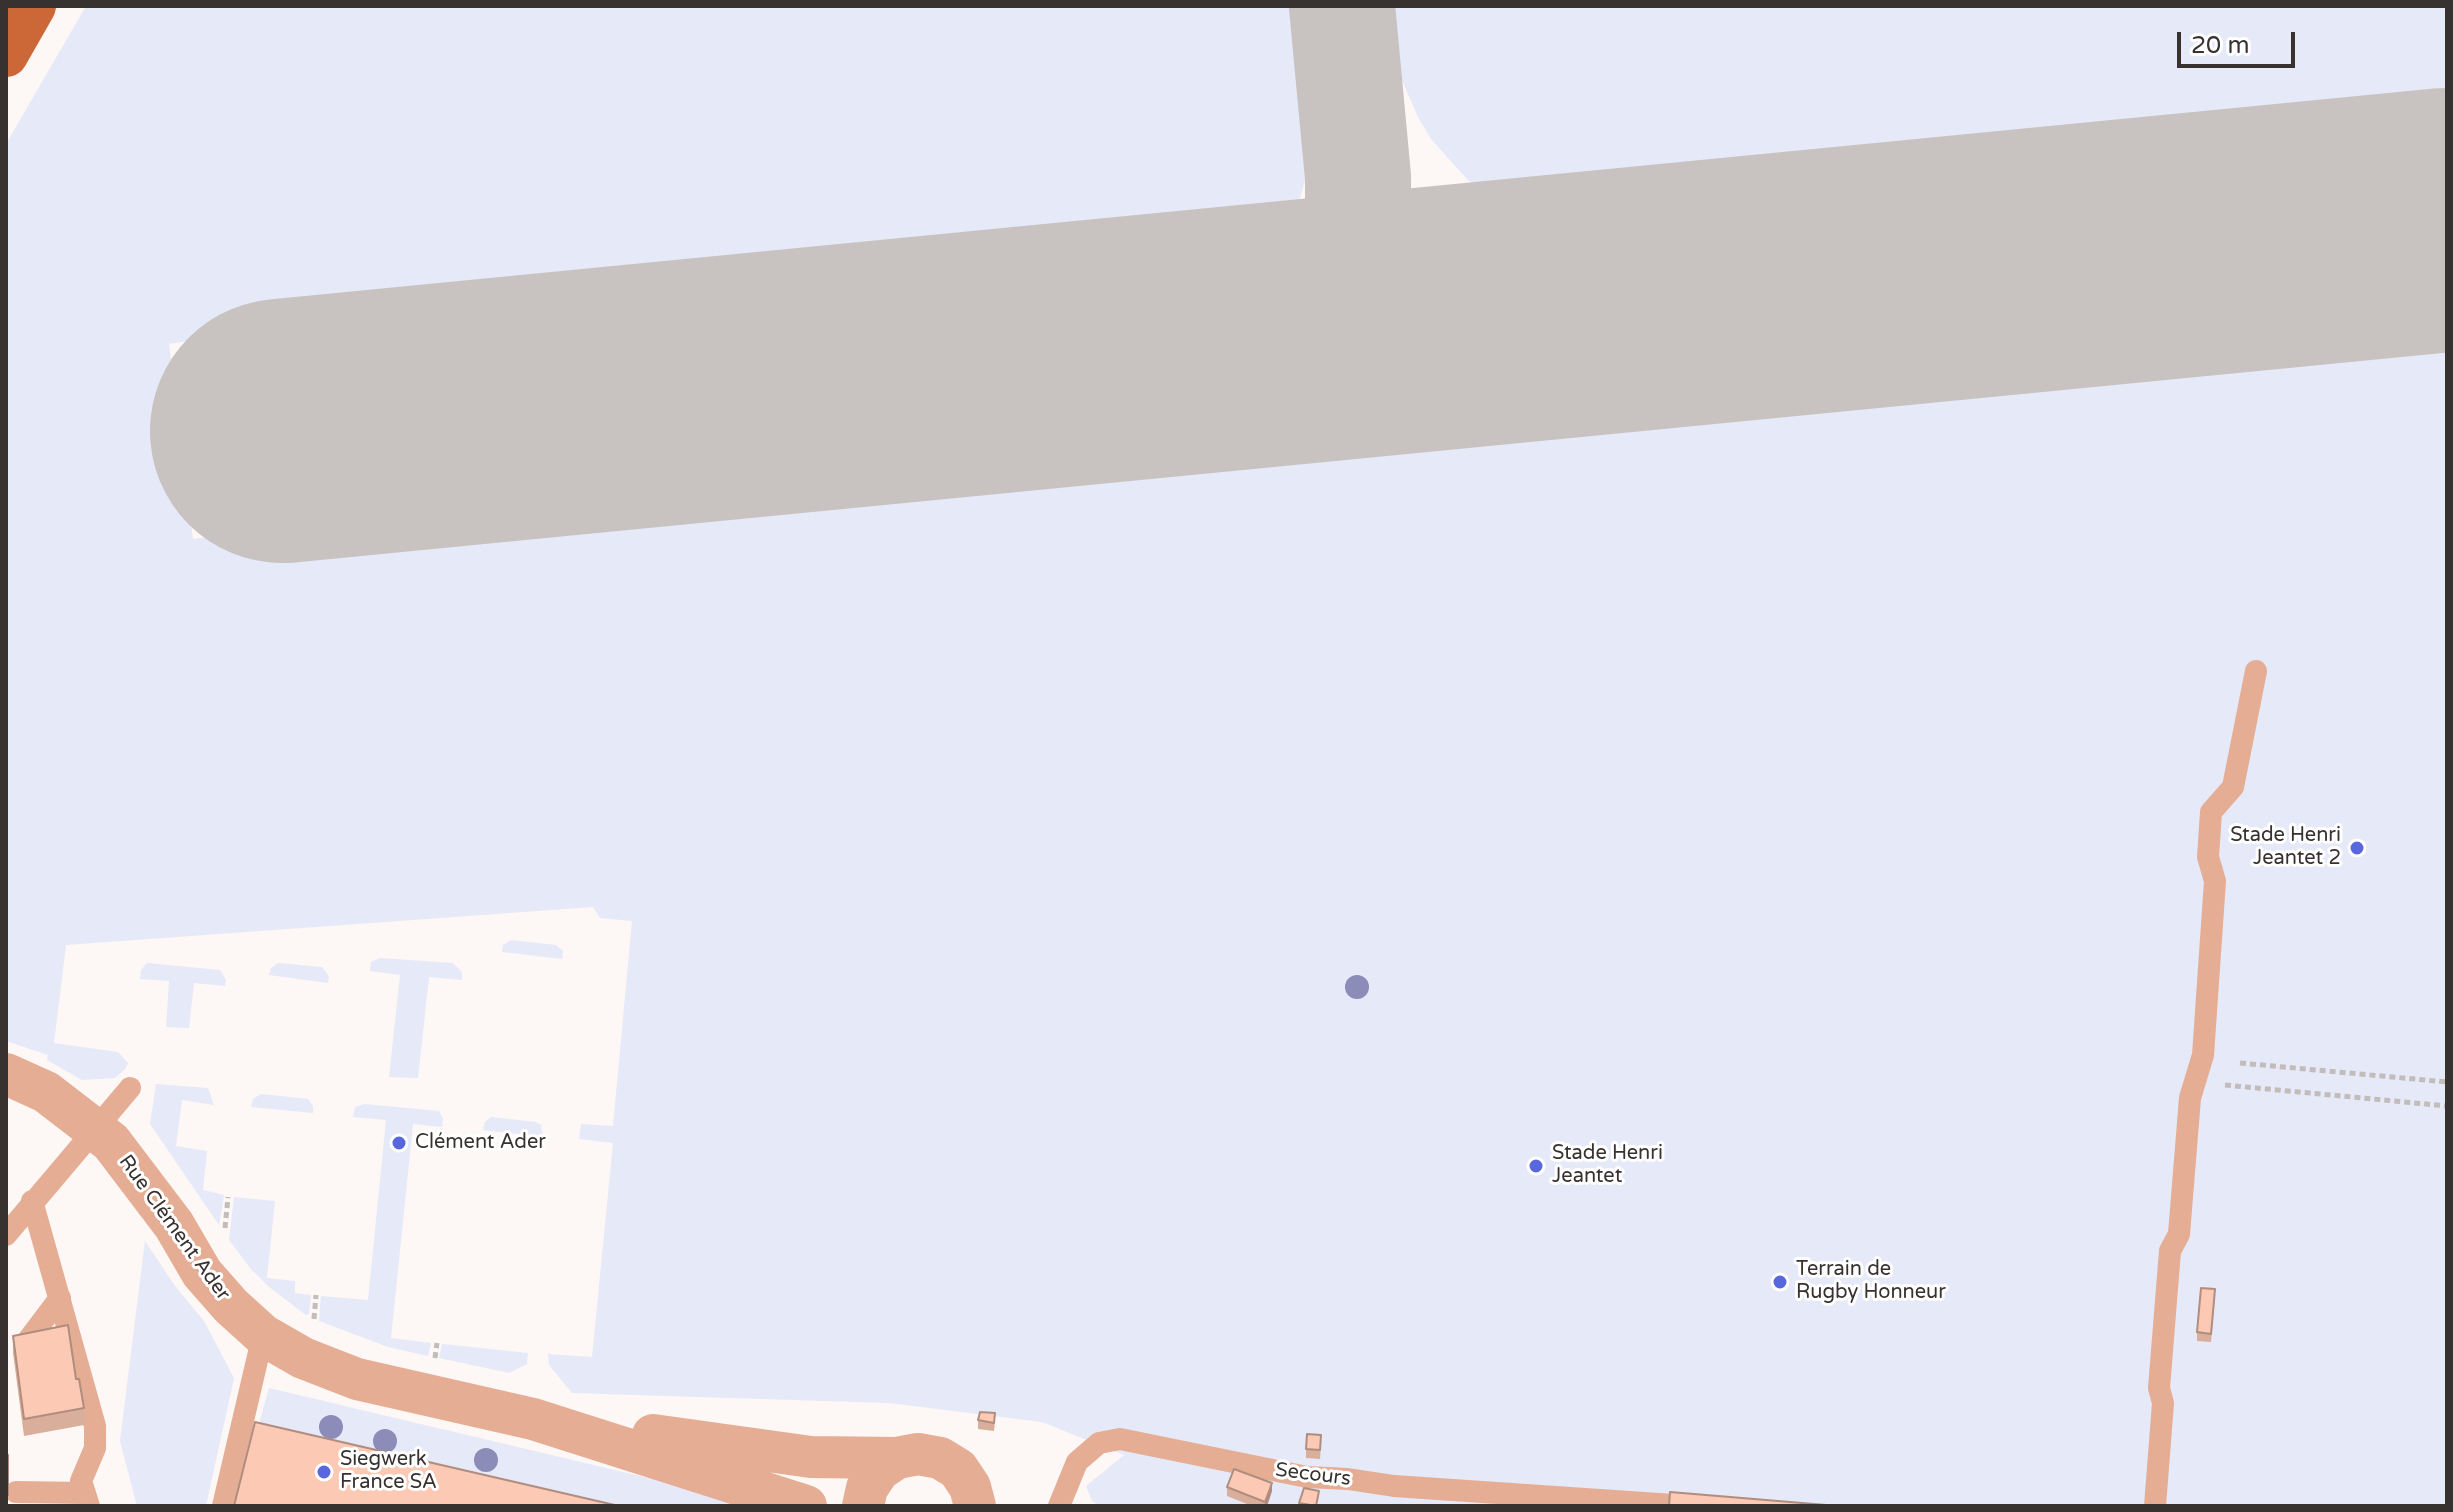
<!DOCTYPE html>
<html>
<head>
<meta charset="utf-8">
<style>
	body { margin:0 }
	#map { position:relative; width:2453px; height:1512px; overflow:hidden; background:#fdf7f5; font-family:"Varela Round",sans-serif }
	canvas { display:block }
	.frame { position:absolute; inset:0; border:8px solid #37312f; pointer-events:none }
	.scale { position:absolute; left:2177px; top:32px; width:118px; height:36px; box-sizing:border-box; border:4px solid #37312f; border-top:0; padding-left:10px; font-size:24px; line-height:28px; white-space:nowrap; color:#37312f; -webkit-text-stroke:6px #fff; paint-order:stroke }
</style>
</head>
<body>
<div id="map">
<canvas width="2453" height="1512"></canvas>
<div class="frame"></div>
<div class="scale">20 m</div>
</div>
<script>
const ctx = document.querySelector('canvas').getContext('2d');
ctx.lineJoin = 'round';
function fill(path, color) { ctx.fillStyle = color; ctx.fill(path, 'evenodd'); }
const shape = rows => new Path2D(rows.map(r => 'M' + r).join(''));
function strokePath(path, color, width, dash) { ctx.strokeStyle = color; ctx.lineWidth = width; ctx.lineCap = dash ? 'butt' : 'round'; ctx.setLineDash(dash || []); ctx.stroke(path); }
function write(font, color, halo, rows, align = 'center') {
  ctx.font = font + ' "Varela Round",sans-serif'; ctx.lineWidth = 6; ctx.setLineDash([]); ctx.textBaseline = 'middle'; ctx.strokeStyle = halo; ctx.fillStyle = color; for (const [text, x, y, turn = 0] of rows) {
    ctx.save(); ctx.translate(x, y); ctx.rotate((+turn || 0) * Math.PI / 180); ctx.textAlign = isNaN(turn) ? turn : align; if (halo) ctx.strokeText(text, 0, 0); ctx.fillText(text, 0, 0); ctx.restore();
  }
}
const green = shape([
	[86,6,1302,6,1315,147,1299,201,1273,223,438,293,434,314,399,303,341,299,223,314,225,335,169,344,193,539,236,533,238,549,2447,339,2447,1506,1101,1506,1092,1501,1086,1486,1124,1455,1042,1422,889,1403,572,1393,549,1365,548,1354,592,1357,613,1143,579,1139,581,1124,613,1126,632,921,600,918,593,907,66,945,54,1043,118,1052,128,1063,125,1069,115,1078,82,1080,47,1060,48,1055,6,1041,6,144],
	[1386,6,2447,6,2447,106,1489,197,1466,178,1431,139,1418,117,1394,62],
	[511,940,556,945,563,951,562,959,502,952,503,945],
	[380,958,453,963,462,972,462,980,429,977,418,1078,389,1077,400,975,370,971,371,962],
	[147,963,220,970,226,980,225,986,194,983,189,1028,166,1027,169,981,140,979,141,970],
	[278,963,322,967,329,976,328,983,269,975,271,968],
	[156,1084,208,1088,214,1105,182,1100,176,1146,207,1151,203,1190,224,1195,219,1225,150,1124],
	[261,1094,308,1099,313,1106,313,1113,251,1107,253,1099],
	[364,1104,439,1111,443,1118,442,1127,413,1124,391,1338,431,1343,428,1356,388,1347,319,1321,321,1296,368,1300,386,1120,353,1117,355,1107],
	[491,1117,536,1122,541,1125,543,1137,483,1130,485,1122],
	[234,1197,275,1201,267,1278,295,1281,295,1293,311,1295,309,1314,306,1315,269,1287,251,1269,229,1240],
	[145,1241,175,1286,204,1321,234,1378,206,1506,137,1506,120,1441],
	[442,1344,528,1353,527,1364,509,1373,439,1358],
	[269,1388,724,1496,757,1506,547,1506,255,1438]
]);
const taxiway = shape([
	[1234,338,1266,327,1315,295,1341,259,1353,230,1358,207,1358,177,1342,6]
]);
const runway = shape([
	[282,431,2447,220]
]);
const path = shape([
	[2240,1063,2447,1082],
	[2225,1085,2447,1106],
	[225,1228,228,1197],
	[314,1319,316,1295],
	[435,1358,437,1343]
]);
const service = shape([
	[32,1201,95,1426,95,1448,81,1481,89,1506],
	[6,1235,130,1088],
	[29,1339,60,1298],
	[16,1492,85,1493],
	[223,1506,263,1335],
	[1059,1506,1077,1462,1099,1443,1120,1439,1307,1477,1348,1479,1394,1486,1688,1506],
	[2155,1506,2163,1403,2159,1388,2170,1251,2179,1234,2190,1098,2203,1055,2215,881,2208,857,2211,812,2233,787,2256,671]
]);
const minor = shape([
	[6,1074,46,1092,111,1142,174,1225,202,1273,231,1306,263,1335,303,1358,357,1379,533,1419,806,1506],
	[653,1435,811,1457,897,1458],
	[863,1506,867,1488,879,1470,897,1458,918,1454,940,1458,958,1469,970,1487,975,1506]
]);
const primary = shape([
	[6,55,34,6]
]);
const trees = [
	[1357,987],
	[331,1427],
	[385,1441],
	[486,1460]
];
const wall = shape([
	[2215,1297,2211,1342,2197,1341,2197,1332],
	[13,1336,76,1379,84,1408,84,1425,24,1436,13,1353],
	[978,1420,995,1422,994,1431,978,1429],
	[1321,1443,1320,1459,1306,1458,1306,1449],
	[6,1454,8,1455,8,1506,6,1506],
	[1227,1487,1272,1491,1267,1506,1252,1506,1227,1496]
]);
const shadedWall = shape([
	[1272,1483,1272,1491,1267,1506,1265,1506,1265,1502]
]);
const building = shape([
	[2201,1288,2215,1289,2211,1334,2197,1332,2201,1288],
	[68,1325,76,1379,79,1379,84,1408,24,1419,13,1336,68,1325],
	[980,1412,995,1413,994,1423,978,1420,980,1412],
	[255,1422,619,1506,234,1506,255,1422],
	[1307,1434,1321,1435,1320,1450,1306,1449,1307,1434],
	[6,1454,8,1455,8,1495,6,1495,6,1454],
	[1234,1469,1272,1483,1265,1502,1227,1487,1234,1469],
	[1304,1488,1319,1491,1316,1506,1299,1503,1304,1488],
	[1670,1492,1838,1506,1669,1506,1670,1492]
]);
const markers = [
	[2357,848,8,"#5967de"],
	[399,1143,8,"#5967de"],
	[1536,1166,8,"#5967de"],
	[1780,1282,8,"#5967de"],
	[324,1472,8,"#5967de"]
];
const poiNames = [
	["Stade Henri",2341,836,"right"],
	["Jeantet 2",2341,859,"right"],
	["Clément Ader",415,1143],
	["Stade Henri",1552,1154],
	["Jeantet",1552,1177],
	["Terrain de",1796,1270],
	["Rugby Honneur",1796,1293],
	["Siegwerk",340,1460],
	["France SA",340,1483]
];
const streetNames = [
	["Rue Clément Ader",174,1228,54],
	["Secours",1313,1475,7]
];
fill(green, '#e5e9f8');
strokePath(taxiway, '#c8c2c0', 106);
strokePath(runway, '#c8c2c0', 264);
strokePath(path, '#c2bcba', 5, [6, 4]);
strokePath(service, '#e5ad94', 22);
strokePath(minor, '#e5ad94', 42);
strokePath(primary, '#cc6737', 44);
ctx.fillStyle = '#8b8cb8';
for (const [x, y] of trees) { ctx.beginPath(); ctx.arc(x, y, 12, 0, 2 * Math.PI); ctx.fill(); }
fill(wall, '#d9ae9b');
fill(shadedWall, '#b08d7e');
fill(building, '#fccab4');
strokePath(building, '#b08d7e', 2);
for (const [x, y, r, color] of markers) { const dot = new Path2D(); dot.arc(x, y, r, 0, 2 * Math.PI); ctx.fillStyle = color; ctx.fill(dot); strokePath(dot, '#fff', 3); }
write('20px', '#37312f', '#fff', poiNames, 'left');
write('20px', '#37312f', '#fff', streetNames);
</script>
</body>
</html>
